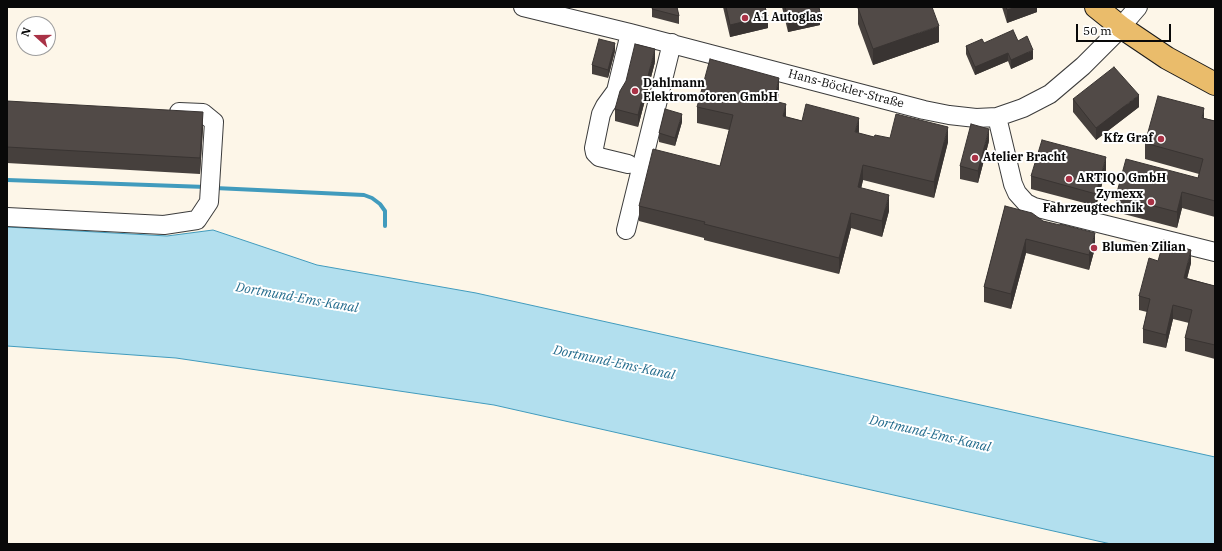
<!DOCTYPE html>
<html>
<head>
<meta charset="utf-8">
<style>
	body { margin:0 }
	#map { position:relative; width:1222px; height:551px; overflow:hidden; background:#fdf6e8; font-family:"IBM Plex Serif",serif }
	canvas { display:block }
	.frame { position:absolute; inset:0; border:8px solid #090909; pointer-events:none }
	.north { position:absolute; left:16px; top:16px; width:40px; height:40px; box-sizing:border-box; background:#fff; border:1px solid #9d9d9d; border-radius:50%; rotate:291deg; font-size:11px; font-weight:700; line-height:16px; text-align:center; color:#090909 }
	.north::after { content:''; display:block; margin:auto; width:14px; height:18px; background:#a93246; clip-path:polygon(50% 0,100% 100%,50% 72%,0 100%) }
	.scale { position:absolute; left:1076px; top:24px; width:95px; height:18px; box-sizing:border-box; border:2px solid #090909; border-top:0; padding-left:5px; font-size:12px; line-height:14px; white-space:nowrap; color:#090909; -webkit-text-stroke:3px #fff; paint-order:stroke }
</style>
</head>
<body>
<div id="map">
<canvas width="1222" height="551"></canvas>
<div class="frame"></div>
<div class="north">N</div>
<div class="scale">50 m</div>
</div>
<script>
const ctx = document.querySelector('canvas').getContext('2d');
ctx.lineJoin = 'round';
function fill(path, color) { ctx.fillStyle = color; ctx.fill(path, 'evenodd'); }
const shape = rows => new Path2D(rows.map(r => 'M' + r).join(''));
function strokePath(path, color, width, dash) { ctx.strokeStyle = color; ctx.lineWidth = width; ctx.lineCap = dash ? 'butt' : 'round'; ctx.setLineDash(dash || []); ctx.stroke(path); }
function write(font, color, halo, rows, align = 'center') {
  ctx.font = font + ' "IBM Plex Serif",serif'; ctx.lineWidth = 4; ctx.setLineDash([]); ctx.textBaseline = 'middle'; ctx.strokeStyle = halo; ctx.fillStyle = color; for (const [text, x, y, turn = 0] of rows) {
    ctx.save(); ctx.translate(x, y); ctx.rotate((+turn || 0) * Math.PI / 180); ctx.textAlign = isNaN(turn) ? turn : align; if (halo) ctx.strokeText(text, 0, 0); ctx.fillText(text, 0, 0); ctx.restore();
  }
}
const water = shape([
	[7,227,167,236,213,230,317,265,476,293,1215,457,1215,544,1111,544,494,405,176,358,7,346,7,227]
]);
const stream = shape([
	[7,180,206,187],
	[215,188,364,195,372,198,380,204,385,211,385,226]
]);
const minor = shape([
	[523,7,630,33,924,110,949,115,976,118,997,117,1023,108,1050,94,1083,66,1113,36,1138,7],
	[997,117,1013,184,1017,193,1026,203,1034,207,1215,252],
	[628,164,599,157,595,153,594,148,601,114,605,106,616,91,630,33],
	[7,217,164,225,197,220,209,202,214,122,203,113,179,112],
	[626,230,672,43]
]);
const major = shape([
	[1096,7,1121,27,1167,58,1215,84]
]);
const wall = shape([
	[652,7,677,7,679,16,679,24,652,17],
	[723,7,765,7,768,28,730,37],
	[782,7,819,7,820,25,788,32],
	[1002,7,1037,7,1037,12,1007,23],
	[858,8,939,42,873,65,858,24],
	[1018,41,1033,59,1011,69,1008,61,975,75,966,54,966,46,984,43],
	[615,51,608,78,592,74,592,65],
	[655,62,638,127,615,121,615,109],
	[779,94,777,102,786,117,874,137,948,142,934,198,863,180,861,188,889,211,882,237,851,228,839,274,704,240,704,238,639,221,639,206,720,166,729,130,697,123,697,107],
	[1073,99,1139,107,1096,140,1073,112],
	[7,101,203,128,200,174,7,163],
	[1204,118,1215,121,1215,217,1182,208,1177,228,1116,212,1116,196,1198,178,1199,174,1145,159,1145,143],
	[682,122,675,146,659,142,659,133],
	[989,141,978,183,960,179,960,166],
	[1106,170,1096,206,1031,189,1031,176],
	[1005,206,1043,221,1095,248,1089,270,1026,253,1011,309,984,302,984,287],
	[1158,261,1191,263,1187,278,1215,286,1215,359,1185,351,1185,338,1189,323,1173,319,1166,348,1143,343,1143,329,1147,312,1139,310,1139,296]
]);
const shadedWall = shape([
	[1017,7,1037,7,1037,12,1007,23,1007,10],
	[820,12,820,25,788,32,788,20],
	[768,16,768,28,730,37,730,25],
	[939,26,939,42,873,65,873,49],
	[615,43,615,51,608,78,608,70],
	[655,49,655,62,638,127,638,115],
	[1033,50,1033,59,1011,69,1011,60],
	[1008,53,1008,61,975,75,975,67],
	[779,78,779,94,774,116,774,101],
	[1139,95,1139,107,1096,140,1096,128],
	[786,104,786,120,783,116],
	[1204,108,1204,125,1202,118],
	[203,112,203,128,200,174,200,158],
	[682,114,682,122,675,146,675,138],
	[859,118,859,133,855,132],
	[948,127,948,142,934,198,934,182],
	[989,129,989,141,978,183,978,171],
	[1106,157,1106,170,1096,206,1096,194],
	[863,165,863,180,858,203,858,187],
	[1182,192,1182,208,1177,228,1177,212],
	[889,195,889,211,882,237,882,221],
	[851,213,851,228,839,274,839,258],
	[1095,233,1095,248,1089,270,1089,255],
	[1026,239,1026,253,1011,309,1011,294],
	[1191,250,1191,263,1184,291,1184,278],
	[1173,305,1173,319,1166,348,1166,335]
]);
const building = shape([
	[653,7,677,7,679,16,652,9,653,7],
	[726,7,765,7,768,16,730,25,726,7],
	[785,7,819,7,820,12,788,20,785,7],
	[861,7,932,7,939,26,873,49,858,8,861,7],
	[1006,7,1017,7,1007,10,1006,7],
	[1013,30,1018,41,1027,36,1033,50,1011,60,1008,53,975,67,966,46,982,39,984,43,1013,30],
	[599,39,615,43,608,70,592,65,599,39],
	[635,44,655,49,638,115,615,109,620,91,626,81,635,44],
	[710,59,779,78,774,101,786,104,783,116,802,121,806,104,859,118,855,132,874,137,875,135,890,138,896,114,948,127,934,182,863,165,858,187,889,195,882,221,851,213,839,258,704,224,705,222,639,206,653,149,720,166,733,115,697,107,710,59],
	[1114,67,1139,95,1096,128,1073,99,1114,67],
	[1158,96,1204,108,1202,118,1215,121,1215,201,1182,192,1177,212,1116,196,1126,159,1198,178,1203,159,1145,143,1158,96],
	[7,101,203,112,200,158,7,147,7,101],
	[665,109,682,114,675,138,659,133,665,109],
	[971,124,989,129,978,171,960,166,971,124],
	[1042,140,1106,157,1096,194,1031,176,1042,140],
	[1005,206,1032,213,1043,221,1060,225,1060,224,1095,233,1089,255,1026,239,1011,294,984,287,1005,206],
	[1164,240,1170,250,1177,246,1191,250,1184,278,1215,286,1215,345,1185,338,1192,310,1173,305,1166,335,1143,329,1150,299,1139,296,1149,258,1158,261,1164,240]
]);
const markers = [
	[745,18,4,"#a93246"],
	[635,91,4,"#a93246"],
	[1161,139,4,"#a93246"],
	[975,158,4,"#a93246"],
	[1069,179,4,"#a93246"],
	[1151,202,4,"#a93246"],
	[1094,248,4,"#a93246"]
];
const poiNames = [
	["A1 Autoglas",753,18],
	["Dahlmann",643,84],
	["Elektromotoren GmbH",643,98],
	["Kfz Graf",1153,139,"right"],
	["Atelier Bracht",983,158],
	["ARTIQO GmbH",1077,179],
	["Zymexx",1143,195,"right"],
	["Fahrzeugtechnik",1143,209,"right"],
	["Blumen Zilian",1102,248]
];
const streetNames = [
	["Hans-Böckler-Straße",846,89,15]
];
const waterNames = [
	["Dortmund-Ems-Kanal",297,298,10],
	["Dortmund-Ems-Kanal",614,363,12],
	["Dortmund-Ems-Kanal",930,434,13]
];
fill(water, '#b2dfee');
strokePath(water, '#419bbd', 1);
strokePath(stream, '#419bbd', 4);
strokePath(minor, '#3c3c3c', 20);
strokePath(major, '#1a1a1a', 24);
strokePath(minor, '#fff', 18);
strokePath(major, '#eabc6b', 22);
fill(wall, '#46403d');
fill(shadedWall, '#393432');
fill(building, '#514a47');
strokePath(building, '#393432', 1);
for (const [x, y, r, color] of markers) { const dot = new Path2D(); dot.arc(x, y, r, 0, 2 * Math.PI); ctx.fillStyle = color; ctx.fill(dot); strokePath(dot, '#fff', 1.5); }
write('bold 12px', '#090909', '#fff', poiNames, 'left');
write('12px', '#090909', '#fff', streetNames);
write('italic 13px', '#226b8c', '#fff', waterNames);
</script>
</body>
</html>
